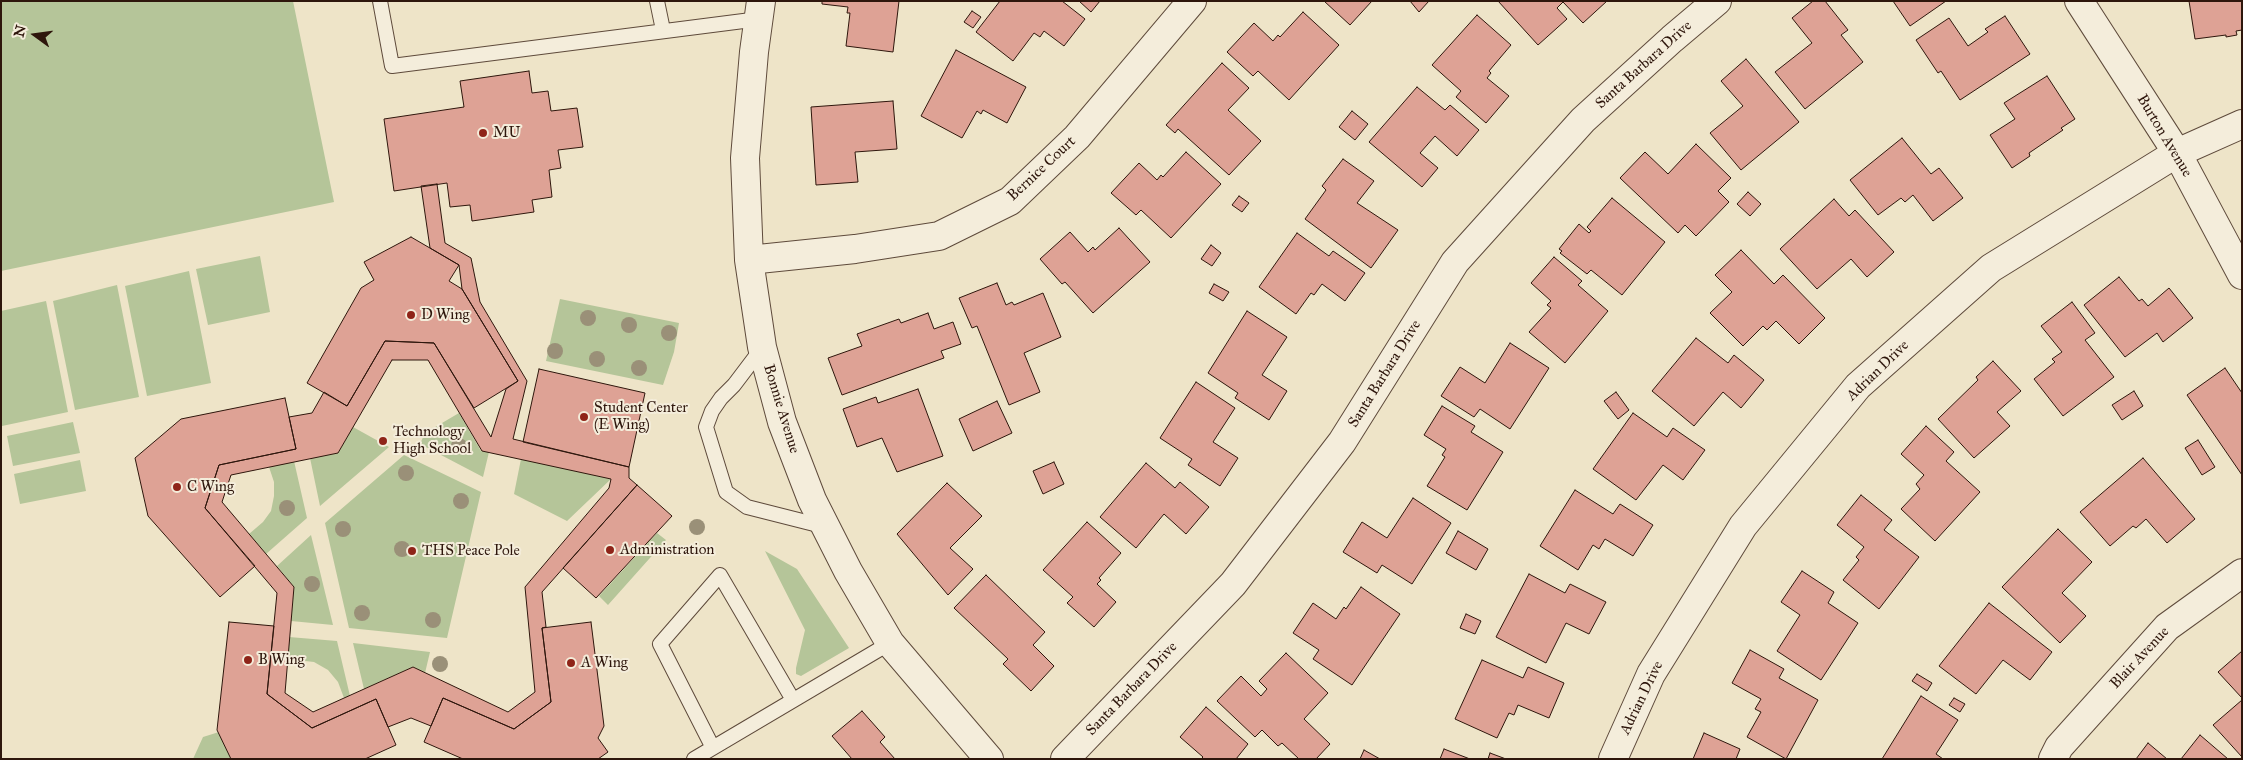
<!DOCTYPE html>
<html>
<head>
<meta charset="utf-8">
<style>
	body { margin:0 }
	#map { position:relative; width:2243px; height:760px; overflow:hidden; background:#eee4c8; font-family:"IM FELL Great Primer",serif }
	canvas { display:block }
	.frame { position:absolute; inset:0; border:2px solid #2e160c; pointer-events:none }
	.north { position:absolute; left:10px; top:10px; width:50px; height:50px; -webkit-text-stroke:4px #f4eddb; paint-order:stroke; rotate:284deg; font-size:14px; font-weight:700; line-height:20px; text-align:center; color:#2e160c }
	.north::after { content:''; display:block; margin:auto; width:18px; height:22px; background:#2e160c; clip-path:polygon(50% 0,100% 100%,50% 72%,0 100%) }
</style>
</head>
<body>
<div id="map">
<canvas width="2243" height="760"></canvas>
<div class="frame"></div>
<div class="north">N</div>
</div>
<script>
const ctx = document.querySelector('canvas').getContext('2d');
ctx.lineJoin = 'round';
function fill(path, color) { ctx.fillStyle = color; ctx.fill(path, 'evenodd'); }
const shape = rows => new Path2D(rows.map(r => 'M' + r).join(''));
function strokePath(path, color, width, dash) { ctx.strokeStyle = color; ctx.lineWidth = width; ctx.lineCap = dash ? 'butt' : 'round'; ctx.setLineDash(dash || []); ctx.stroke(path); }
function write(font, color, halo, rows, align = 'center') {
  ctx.font = font + ' "IM FELL Great Primer",serif'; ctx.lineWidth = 4; ctx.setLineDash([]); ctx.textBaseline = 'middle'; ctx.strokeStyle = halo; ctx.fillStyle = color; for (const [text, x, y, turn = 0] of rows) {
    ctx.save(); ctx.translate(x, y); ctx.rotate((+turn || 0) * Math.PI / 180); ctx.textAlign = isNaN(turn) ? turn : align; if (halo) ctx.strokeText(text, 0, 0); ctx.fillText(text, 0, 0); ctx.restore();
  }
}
const green = shape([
	[1,1,293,1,334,202,1,271],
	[260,256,270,312,208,325,196,269],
	[189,271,211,383,147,396,125,286],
	[117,285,139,397,75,410,53,301],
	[560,299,679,323,674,352,663,385,546,361],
	[46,301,68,412,2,426,1,311],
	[459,413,481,451,489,452,483,477,420,444,425,433],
	[73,422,80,453,13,466,7,436],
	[353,427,389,447,320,506,310,458,338,453],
	[404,455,481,492,447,638,349,628,325,523],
	[521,459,611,479,567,521,514,494],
	[80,460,86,491,20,504,14,474],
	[294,461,307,518,266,554,249,534,263,522,271,511,274,496,274,482,269,467],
	[657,533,666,540,608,605,599,596],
	[311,535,333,625,291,621,294,587,277,566],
	[765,551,797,569,849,648,801,676,796,674,796,668,805,630],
	[289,637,337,641,350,696,344,698,338,682,328,670,314,662,288,659],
	[353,643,430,652,425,673,413,667,364,689],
	[219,732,231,759,193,759,203,737]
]);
const building = shape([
	[822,1,899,1,893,52,846,46,850,13,847,13,848,7,822,4,822,1],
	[1000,1,1062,1,1085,19,1064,46,1044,31,1040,37,1034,33,1013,61,976,32,1000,1],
	[1079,1,1100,1,1091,12,1079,1],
	[1324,1,1372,1,1350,25,1324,1],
	[1410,1,1429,1,1419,12,1410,1],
	[1498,1,1607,1,1583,23,1563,2,1557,8,1567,19,1538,45,1498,1],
	[1813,1,1825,1,1848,30,1841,35,1863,62,1805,109,1775,72,1812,43,1792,18,1813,1],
	[1893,1,1946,1,1910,26,1893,1],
	[2189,1,2242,1,2242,30,2236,31,2237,35,2226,37,2226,35,2195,39,2189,1],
	[972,11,981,17,973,28,964,22,972,11],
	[1303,12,1339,45,1289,100,1258,71,1253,76,1227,52,1254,23,1273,41,1278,35,1280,37,1303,12],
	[1477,15,1511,45,1489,71,1491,73,1487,78,1509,96,1486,123,1456,97,1461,91,1432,65,1477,15],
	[2005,16,2030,54,1960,100,1941,71,1938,73,1916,40,1949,18,1968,46,1988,32,1985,29,2005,16],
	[956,50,1026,87,1007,123,983,110,981,114,977,111,962,138,921,116,956,50],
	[1746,59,1799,122,1741,170,1710,133,1743,106,1721,81,1746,59],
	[1222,63,1249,88,1228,110,1261,141,1229,175,1178,129,1175,133,1166,125,1222,63],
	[529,71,532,93,548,91,551,111,577,108,583,147,558,150,561,168,549,170,552,197,532,200,534,212,472,221,470,205,450,207,447,183,394,191,384,119,464,107,460,81,529,71],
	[2047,76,2075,119,2061,128,2063,130,2029,153,2030,156,2012,168,1990,135,2015,119,2004,103,2047,76],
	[1417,87,1445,110,1450,105,1479,130,1457,156,1435,136,1420,153,1438,168,1422,187,1369,142,1417,87],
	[893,101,897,149,855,152,858,182,816,185,811,107,893,101],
	[1352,111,1368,124,1355,140,1339,127,1352,111],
	[1902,138,1931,174,1939,168,1963,198,1933,221,1913,195,1905,202,1901,198,1878,215,1850,180,1902,138],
	[1696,144,1731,178,1718,191,1729,202,1696,236,1685,225,1678,233,1620,178,1645,152,1668,174,1696,144],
	[1186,152,1221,184,1171,238,1141,210,1136,215,1111,193,1139,163,1157,180,1161,175,1163,177,1186,152],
	[1343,159,1374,181,1357,203,1398,230,1371,268,1305,219,1326,190,1322,186,1343,159],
	[437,184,445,243,471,258,480,302,527,381,513,439,629,467,629,478,637,485,542,592,546,627,542,628,551,702,514,729,443,698,431,726,411,718,388,727,376,699,312,728,267,694,277,593,205,508,219,465,296,449,289,417,312,413,324,392,347,406,385,341,434,343,491,437,506,389,518,381,462,289,459,265,430,248,421,186,437,184],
	[392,360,428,360,482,451,611,479,609,488,525,587,535,692,508,712,413,667,313,712,285,693,294,587,222,502,231,475,338,453,392,360],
	[1748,192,1761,204,1750,216,1737,204,1748,192],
	[1239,196,1249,203,1242,212,1232,205,1239,196],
	[1612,198,1665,242,1622,295,1591,270,1587,274,1560,253,1562,251,1559,249,1579,224,1589,233,1591,231,1587,227,1612,198],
	[1834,199,1849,216,1855,210,1894,252,1867,277,1851,259,1817,289,1780,249,1834,199],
	[1119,228,1150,262,1093,313,1065,282,1062,284,1040,259,1070,232,1088,252,1093,247,1095,250,1119,228],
	[1297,233,1329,256,1333,251,1365,273,1345,301,1322,284,1314,295,1311,293,1296,314,1259,287,1297,233],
	[411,237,459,265,449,281,462,289,518,381,474,408,434,343,385,341,347,406,307,383,361,288,374,280,364,262,411,237],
	[1211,245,1221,253,1212,266,1201,259,1211,245],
	[1741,250,1774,284,1783,275,1825,318,1799,344,1776,321,1767,330,1763,326,1743,346,1710,313,1732,292,1715,275,1741,250],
	[1554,257,1582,281,1578,285,1608,311,1565,363,1529,332,1551,308,1547,305,1551,301,1531,283,1554,257],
	[2119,277,2139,301,2142,299,2148,306,2169,288,2193,318,2163,342,2157,333,2125,357,2084,305,2119,277],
	[997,283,1006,305,1012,302,1014,305,1043,293,1061,337,1024,353,1040,392,1009,405,977,326,972,328,959,298,997,283],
	[1214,284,1229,292,1223,301,1209,293,1214,284],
	[2072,302,2095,333,2085,340,2114,377,2063,416,2034,379,2055,362,2052,359,2062,352,2041,326,2072,302],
	[1247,311,1287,337,1262,375,1287,391,1269,420,1235,398,1238,393,1208,373,1247,311],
	[928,313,934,329,953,322,961,344,941,351,944,358,842,395,828,358,862,346,857,334,899,319,901,323,928,313],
	[1696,338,1728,363,1734,355,1764,380,1741,408,1723,392,1694,426,1652,391,1696,338],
	[1510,343,1549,368,1510,429,1480,409,1474,417,1441,396,1460,367,1485,383,1510,343],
	[1993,361,2021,391,1997,412,2010,426,1974,458,1938,419,1978,380,1976,377,1993,361],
	[2225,368,2242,393,2242,475,2187,395,2225,368],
	[539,369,645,393,629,467,523,442,539,369],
	[1196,382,1235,408,1213,442,1238,458,1220,486,1188,465,1192,459,1160,438,1196,382],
	[918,389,943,456,897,472,882,438,857,447,843,409,876,397,878,403,918,389],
	[2134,391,2143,406,2122,420,2112,405,2134,391],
	[1616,392,1629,410,1618,419,1604,401,1616,392],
	[285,398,296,449,219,465,205,508,255,566,220,597,148,516,135,458,181,419,285,398],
	[997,401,1012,433,973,451,959,419,997,401],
	[1442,406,1475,426,1471,432,1503,452,1467,510,1427,486,1445,457,1442,455,1446,449,1424,435,1442,406],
	[1633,413,1667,437,1673,428,1705,450,1683,480,1663,465,1636,500,1593,469,1633,413],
	[1926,426,1954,452,1946,461,1980,492,1935,541,1901,509,1920,489,1916,484,1924,475,1901,454,1926,426],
	[2198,440,2215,467,2202,475,2185,448,2198,440],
	[2143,458,2195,519,2167,543,2146,519,2136,528,2133,526,2110,546,2080,512,2143,458],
	[1054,462,1064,484,1043,494,1033,471,1054,462],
	[1146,463,1175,488,1180,482,1209,507,1186,534,1164,514,1136,548,1100,517,1146,463],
	[947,483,982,516,950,548,973,569,948,595,897,534,947,483],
	[637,485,672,516,596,598,563,568,637,485],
	[1575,490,1613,514,1620,504,1653,525,1633,556,1605,539,1599,549,1593,545,1578,570,1540,546,1575,490],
	[1861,495,1892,520,1884,530,1919,557,1879,609,1843,580,1859,560,1856,557,1864,547,1837,525,1861,495],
	[1413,498,1451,523,1412,584,1382,565,1377,573,1343,552,1362,522,1387,538,1413,498],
	[1087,522,1121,553,1099,578,1101,580,1097,584,1116,602,1094,627,1067,603,1073,597,1043,570,1087,522],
	[2058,529,2092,562,2062,593,2086,616,2060,643,2002,587,2058,529],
	[1458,531,1488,549,1476,570,1446,553,1458,531],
	[1802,571,1834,592,1828,603,1858,623,1821,680,1777,651,1800,615,1781,602,1802,571],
	[1529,574,1565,593,1570,584,1606,602,1589,634,1566,623,1546,663,1496,637,1529,574],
	[986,575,1045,632,1033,645,1054,666,1031,691,1003,664,1008,659,954,608,986,575],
	[1361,587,1400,614,1352,685,1313,659,1319,650,1293,633,1313,603,1336,619,1344,607,1346,609,1361,587],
	[1989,603,2052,652,2030,680,2003,660,1976,694,1939,666,1989,603],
	[1466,614,1481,621,1475,634,1460,628,1466,614],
	[229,622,274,626,267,694,312,728,376,699,396,745,365,759,231,759,217,730,229,622],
	[591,622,604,726,598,738,608,752,598,759,463,759,424,742,443,698,514,729,551,702,542,628,591,622],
	[1750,650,1784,669,1779,678,1818,700,1786,759,1747,737,1761,712,1755,709,1761,699,1732,683,1750,650],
	[2242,651,2242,698,2218,672,2242,651],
	[1286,653,1328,693,1304,719,1330,744,1316,759,1299,759,1282,743,1278,746,1262,730,1255,737,1217,701,1241,676,1261,696,1267,689,1259,681,1286,653],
	[1482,660,1523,678,1528,667,1564,683,1549,718,1518,705,1514,715,1509,713,1497,738,1455,719,1482,660],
	[1917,674,1932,683,1927,691,1912,681,1917,674],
	[1921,696,1958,720,1936,754,1943,759,1882,759,1921,696],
	[1954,698,1965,704,1960,712,1949,705,1954,698],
	[2242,700,2242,757,2213,725,2242,700],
	[1206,707,1248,744,1236,759,1201,759,1203,757,1180,737,1206,707],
	[862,711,885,737,880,742,895,759,852,759,832,736,862,711],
	[1704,733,1740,749,1736,759,1693,759,1704,733],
	[2200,735,2228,759,2181,759,2200,735],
	[2148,743,2167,759,2136,759,2148,743],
	[1444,749,1470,759,1440,759,1444,749],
	[1364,750,1380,759,1360,759,1364,750],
	[1490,753,1506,759,1488,759,1490,753]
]);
const service = shape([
	[380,1,392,66,759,19],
	[657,1,663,30],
	[762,348,734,385,721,398,712,411,706,427,726,492,747,507,826,527],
	[712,746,660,644,720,575,793,700],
	[694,759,890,643]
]);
const minor = shape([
	[761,1,754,52,745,158,749,260,762,347,782,422,812,500,848,571,890,643,989,759],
	[2079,1,2177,153,2242,275],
	[749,260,855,249,939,236,1010,201,1077,137,1192,1],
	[1065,759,1233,584,1342,442,1455,262,1583,120,1672,39,1717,1],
	[2053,759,2059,747,2167,627,2242,573]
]);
const tertiary = shape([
	[1613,759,1651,674,1743,526,1858,386,1991,268,2177,153,2242,124]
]);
const trees = [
	[588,318],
	[629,325],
	[669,333],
	[555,351],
	[597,359],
	[639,368],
	[459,446],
	[406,473],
	[461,501],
	[287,508],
	[697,527],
	[343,529],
	[402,549],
	[312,584],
	[362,613],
	[433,620],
	[440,664]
];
const markers = [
	[483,133,5,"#8f2418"],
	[411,315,5,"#8f2418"],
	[584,417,5,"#8f2418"],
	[383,441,5,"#8f2418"],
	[177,487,5,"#8f2418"],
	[610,550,5,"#8f2418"],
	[412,551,5,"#8f2418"],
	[248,660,5,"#8f2418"],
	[571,663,5,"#8f2418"]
];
const streetNames = [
	["Santa Barbara Drive",1644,65,-42],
	["Burton Avenue",2164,136,59],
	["Bernice Court",1042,169,-43],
	["Adrian Drive",1878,371,-44],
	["Santa Barbara Drive",1385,374,-58],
	["Bonnie Avenue",781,409,73],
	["Blair Avenue",2140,658,-47],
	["Santa Barbara Drive",1132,689,-46],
	["Adrian Drive",1642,698,-64]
];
const poiNames = [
	["MU",493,133],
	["D Wing",421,315],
	["Student Center",594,408],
	["(E Wing)",594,425],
	["Technology",393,432],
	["High School",393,449],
	["C Wing",187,487],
	["Administration",620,550],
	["THS Peace Pole",422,551],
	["B Wing",258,660],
	["A Wing",581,663]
];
fill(green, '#b5c599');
fill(building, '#dea295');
strokePath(building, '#2e160c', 1);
strokePath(service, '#5e4a3b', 16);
strokePath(minor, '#5e4a3b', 30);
strokePath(tertiary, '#5e4a3b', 30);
strokePath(service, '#f4eddb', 14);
strokePath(minor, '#f4eddb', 28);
strokePath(tertiary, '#f4eddb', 28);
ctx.fillStyle = '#9a9078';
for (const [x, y] of trees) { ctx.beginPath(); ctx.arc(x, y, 8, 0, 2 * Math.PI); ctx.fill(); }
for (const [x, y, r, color] of markers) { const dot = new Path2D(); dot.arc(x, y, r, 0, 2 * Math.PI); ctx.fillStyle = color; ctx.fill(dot); strokePath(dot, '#f4eddb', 2); }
write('15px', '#2e160c', '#f4eddb', streetNames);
write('15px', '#2e160c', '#f4eddb', poiNames, 'left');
</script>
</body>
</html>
